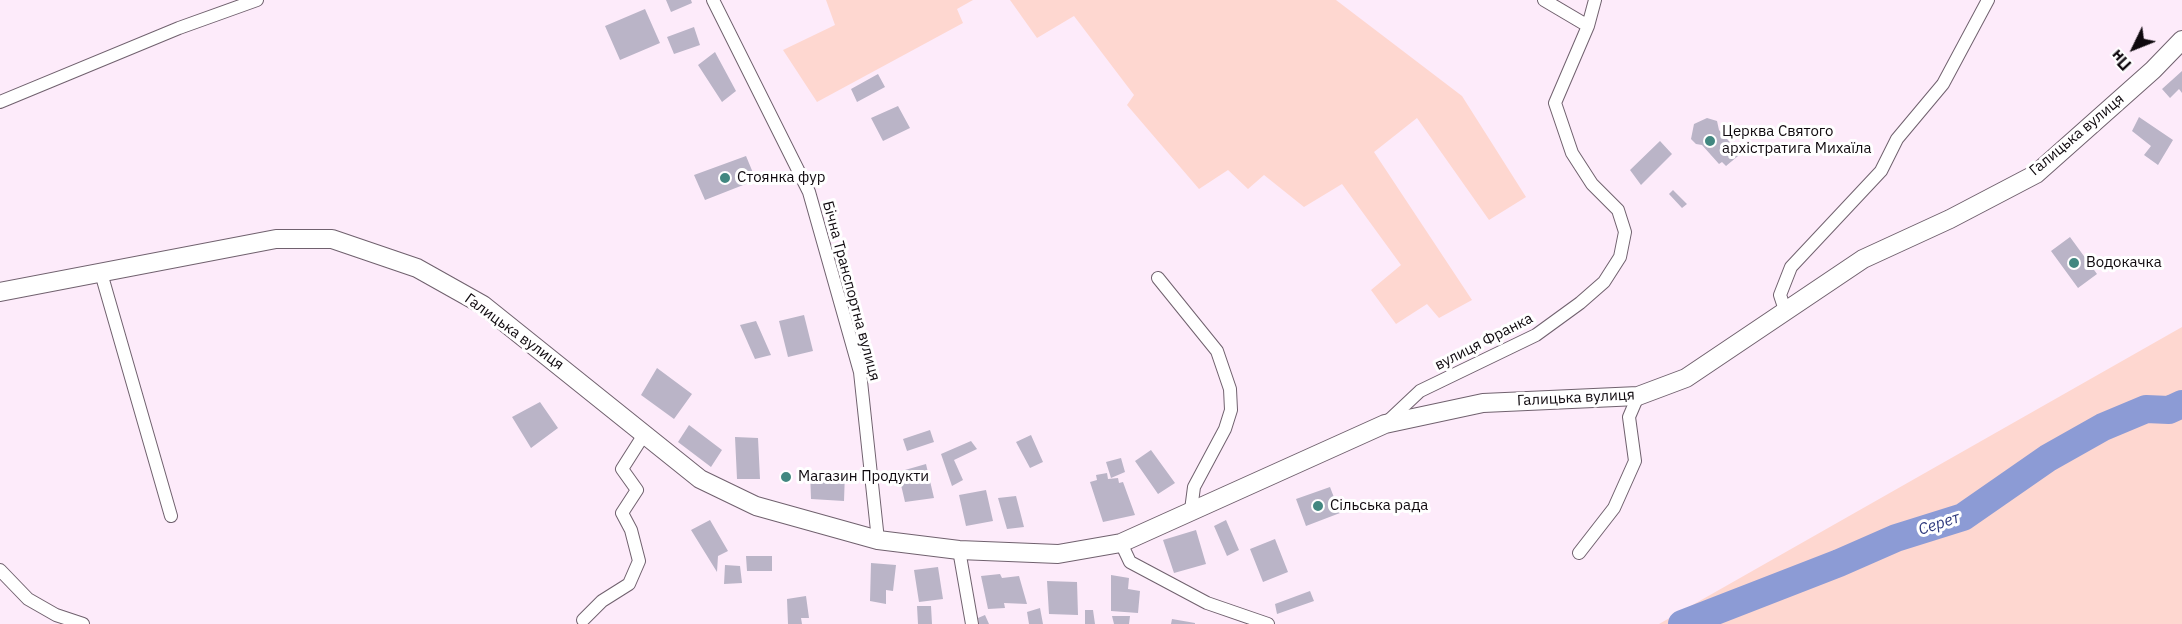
<!DOCTYPE html>
<html>
<head>
<meta charset="utf-8">
<style>
	body { margin:0 }
	#map { position:relative; width:2182px; height:624px; overflow:hidden; background:#fdebfa; font-family:"IBM Plex Sans",sans-serif }
	canvas { display:block }
	.north { position:absolute; left:2104px; top:18px; width:60px; height:60px; -webkit-text-stroke:4px #fff; paint-order:stroke; rotate:227deg; font-size:16px; font-weight:700; line-height:24px; text-align:center; color:#0f090e }
	.north::after { content:''; display:block; margin:auto; width:21px; height:27px; background:#0f090e; clip-path:polygon(50% 0,100% 100%,50% 72%,0 100%) }
</style>
</head>
<body>
<div id="map">
<canvas width="2182" height="624"></canvas>
<div class="north">Пн</div>
</div>
<script>
const ctx = document.querySelector('canvas').getContext('2d');
ctx.lineJoin = 'round';
function fill(path, color) { ctx.fillStyle = color; ctx.fill(path, 'evenodd'); }
const shape = rows => new Path2D(rows.map(r => 'M' + r).join(''));
function strokePath(path, color, width, dash) { ctx.strokeStyle = color; ctx.lineWidth = width; ctx.lineCap = dash ? 'butt' : 'round'; ctx.setLineDash(dash || []); ctx.stroke(path); }
function write(font, color, halo, rows, align = 'center') {
  ctx.font = font + ' "IBM Plex Sans",sans-serif'; ctx.lineWidth = 6; ctx.setLineDash([]); ctx.textBaseline = 'middle'; ctx.strokeStyle = halo; ctx.fillStyle = color; for (const [text, x, y, turn = 0] of rows) {
    ctx.save(); ctx.translate(x, y); ctx.rotate((+turn || 0) * Math.PI / 180); ctx.textAlign = isNaN(turn) ? turn : align; if (halo) ctx.strokeText(text, 0, 0); ctx.fillText(text, 0, 0); ctx.restore();
  }
}
const green = shape([
	[826,0,973,0,957,9,963,23,817,102,783,50,835,25],
	[1010,0,1336,0,1462,96,1526,197,1489,220,1417,118,1374,152,1472,300,1439,318,1427,304,1396,324,1371,290,1401,265,1342,184,1304,207,1264,175,1248,189,1228,170,1199,189,1127,105,1134,95,1074,16,1037,38],
	[2182,327,2182,624,1659,624]
]);
const river = shape([
	[1682,624,1839,563,1896,538,1963,517,2048,458,2103,427,2146,409,2169,410,2182,404]
]);
const building = shape([
	[666,0,691,0,692,3,671,12],
	[645,9,660,43,620,60,605,26],
	[694,27,700,45,674,54,667,37],
	[715,52,736,91,722,102,698,65],
	[2182,71,2182,93,2179,89,2170,98,2162,89],
	[878,74,885,87,857,102,851,89],
	[898,106,910,128,883,141,871,118],
	[2139,117,2173,140,2158,165,2144,155,2151,146,2132,131],
	[1707,118,1717,121,1719,130,1736,149,1734,151,1738,156,1726,166,1722,162,1719,164,1702,145,1696,144,1691,139,1694,124],
	[1660,141,1672,154,1641,185,1630,170],
	[746,156,756,180,705,200,694,175],
	[1673,190,1687,204,1682,208,1669,194],
	[2070,237,2097,274,2078,288,2051,251],
	[804,315,813,351,788,357,779,321],
	[756,321,771,355,755,359,740,325],
	[657,368,692,394,674,419,641,395],
	[540,402,558,428,531,448,512,417],
	[689,425,722,450,711,467,678,442],
	[930,430,934,442,907,451,903,439],
	[1031,435,1043,462,1030,468,1016,442],
	[735,437,758,438,760,479,737,479],
	[971,441,977,449,954,460,963,480,952,486,941,454],
	[1151,450,1175,483,1158,494,1135,461],
	[1121,458,1125,472,1111,478,1106,462],
	[926,464,934,498,905,502,898,472],
	[810,471,845,472,844,501,811,499],
	[1107,473,1108,479,1118,478,1119,483,1123,482,1135,515,1103,522,1090,482,1097,480,1096,475],
	[1330,487,1340,513,1306,526,1296,499],
	[986,490,993,521,966,526,959,495],
	[1016,496,1024,527,1007,529,998,498],
	[710,520,728,551,718,556,717,572,691,530],
	[1226,520,1239,550,1227,556,1214,526],
	[1196,530,1206,564,1174,573,1163,540],
	[1275,539,1288,572,1263,582,1250,549],
	[746,556,772,556,772,571,747,571],
	[871,563,896,565,893,591,886,590,886,604,870,601],
	[725,565,740,566,742,583,724,584],
	[938,567,943,599,919,602,914,570],
	[1000,574,1002,578,1019,576,1027,604,1004,603,1005,608,988,609,981,576],
	[1111,575,1129,578,1128,589,1140,591,1138,613,1111,611],
	[1047,581,1077,582,1078,615,1049,614],
	[1310,591,1314,601,1277,614,1275,604],
	[806,596,809,618,801,618,802,624,788,624,787,599],
	[917,606,931,606,932,624,918,624],
	[1040,608,1043,624,1029,624,1027,612],
	[1085,610,1093,610,1095,624,1085,624],
	[985,615,989,624,979,624,978,618],
	[1112,616,1130,616,1129,624,1114,624],
	[1172,619,1195,623,1195,624,1171,624]
]);
const minor = shape([
	[713,0,809,192,860,372,878,540],
	[1544,0,1588,26],
	[0,102,179,28,257,0],
	[101,273,171,516],
	[1158,278,1217,351,1230,389,1231,410,1225,429,1194,487,1191,510],
	[1785,310,1780,295,1791,267,1881,171,1897,139,1943,84,1988,0],
	[1386,423,1420,391,1536,335,1580,303,1604,282,1620,257,1625,232,1618,210,1592,184,1572,153,1555,103,1588,26,1595,0],
	[1121,543,1130,562,1207,603,1268,624],
	[959,550,972,624],
	[1579,553,1614,508,1635,461,1629,417,1638,396],
	[0,570,28,599,56,615,83,624],
	[583,620,602,601,629,584,639,561,631,530,622,513,637,490,622,469,643,436]
]);
const secondary = shape([
	[0,292,276,239,332,239,417,268,483,305,700,479,756,506,878,540,959,550,1058,554,1121,543,1385,424,1483,403,1638,396,1686,378,1863,259,1950,219,2036,174,2153,70,2182,40]
]);
const markers = [
	[1710,141,6,"#418780"],
	[725,178,6,"#418780"],
	[2074,263,6,"#418780"],
	[786,477,6,"#418780"],
	[1318,506,6,"#418780"]
];
const poiNames = [
	["Церква Святого",1722,132],
	["архістратига Михаїла",1722,149],
	["Стоянка фур",737,178],
	["Водокачка",2086,263],
	["Магазин Продукти",798,477],
	["Сільська рада",1330,506]
];
const streetNames = [
	["Галицька вулиця",2077,135,-40],
	["Бічна Транспортна вулиця",851,291,75],
	["Галицька вулиця",514,332,36],
	["вулиця Франка",1484,342,-27],
	["Галицька вулиця",1576,398,-3]
];
const waterNames = [
	["Серет",1939,524,-18]
];
fill(green, '#fed7d0');
strokePath(river, '#8c9bd5', 28);
fill(building, '#bab4c7');
strokePath(minor, '#70616e', 14);
strokePath(secondary, '#70616e', 20);
strokePath(minor, '#fff', 12);
strokePath(secondary, '#fff', 18);
for (const [x, y, r, color] of markers) { const dot = new Path2D(); dot.arc(x, y, r, 0, 2 * Math.PI); ctx.fillStyle = color; ctx.fill(dot); strokePath(dot, '#fff', 2); }
write('15px', '#0f090e', '#fff', poiNames, 'left');
write('15px', '#0f090e', '#fff', streetNames);
write('italic 16px', '#2e397e', '#fff', waterNames);
</script>
</body>
</html>
